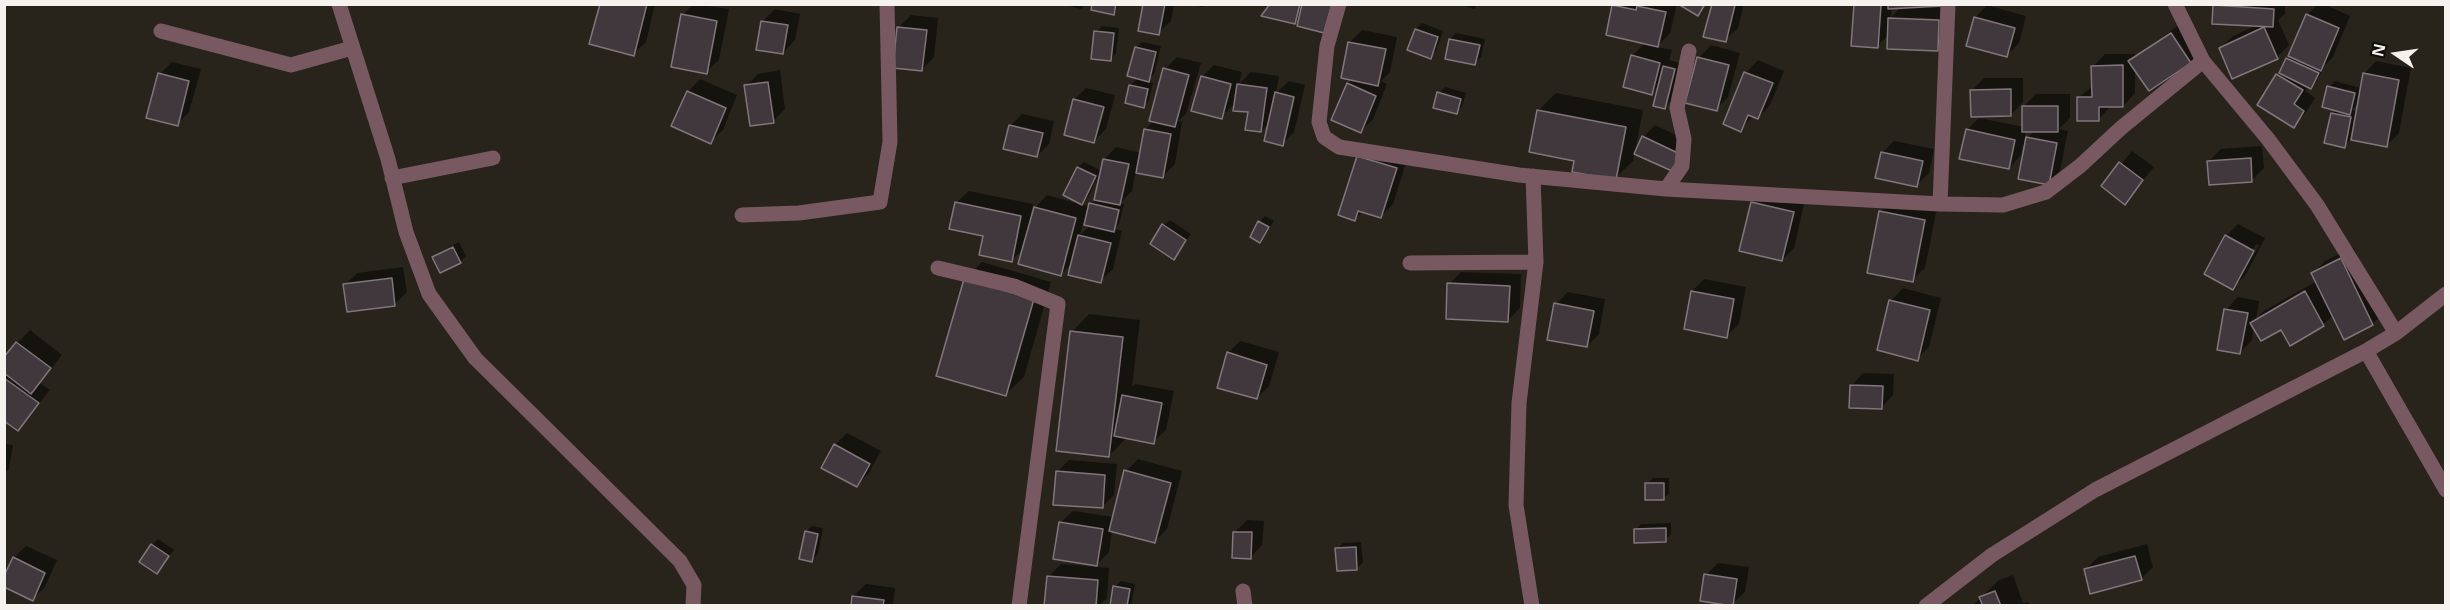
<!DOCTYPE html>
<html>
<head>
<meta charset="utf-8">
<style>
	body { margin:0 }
	#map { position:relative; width:2450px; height:610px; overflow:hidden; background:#28241c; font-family:"Open Sans",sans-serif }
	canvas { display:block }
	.frame { position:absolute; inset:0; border:6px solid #f6f3ee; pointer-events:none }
	.north { position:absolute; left:2366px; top:24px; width:60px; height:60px; -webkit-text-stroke:4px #0f0e0a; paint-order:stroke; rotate:283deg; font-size:16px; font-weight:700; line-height:24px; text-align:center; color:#f6f3ee }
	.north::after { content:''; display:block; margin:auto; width:21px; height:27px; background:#f6f3ee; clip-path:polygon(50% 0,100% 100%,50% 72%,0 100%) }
</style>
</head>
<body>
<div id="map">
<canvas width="2450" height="610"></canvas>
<div class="frame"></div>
<div class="north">N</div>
</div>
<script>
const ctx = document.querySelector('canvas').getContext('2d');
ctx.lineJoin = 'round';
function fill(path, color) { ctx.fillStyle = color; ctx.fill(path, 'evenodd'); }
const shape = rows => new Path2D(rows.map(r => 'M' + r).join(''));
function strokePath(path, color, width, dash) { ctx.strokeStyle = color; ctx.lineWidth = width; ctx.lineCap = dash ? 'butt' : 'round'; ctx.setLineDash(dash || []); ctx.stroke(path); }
const shadow = shape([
	[601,4,655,4,646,42,633,54],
	[693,4,729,9,719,60,706,72,683,15],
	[1062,4,1086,4,1081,9],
	[1094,4,1120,4,1114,13],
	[1145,4,1174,4,1171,21,1158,33],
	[1184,4,1206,4,1203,7],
	[1272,4,1340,4,1301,16,1294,23],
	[1459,4,1478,4,1474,9],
	[1615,4,1677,4,1670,33,1657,47,1672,50,1669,60,1680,63,1670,102,1664,108,1659,85,1652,93,1632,56,1645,43],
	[1713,4,1744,4,1738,28,1725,40],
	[1855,4,1940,4,1930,5,1930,7,1951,8,1949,37,1937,49,1889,35,1877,46],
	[1892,7,1901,7,1891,17],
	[2216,4,2285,4,2285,14,2278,20,2289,45,2277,57,2220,48,2233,36,2257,25,2215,6],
	[2318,4,2324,4,2350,16,2333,57,2324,66,2317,81,2311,87,2309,86,2305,91,2315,98,2305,114,2293,126,2277,75,2289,57,2307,15],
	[1987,5,2026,16,2019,43,2007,55,1975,18],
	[775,9,800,14,795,40,783,53,758,49,763,21],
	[911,15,938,18,934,57,922,69,899,27],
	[2183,22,2202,50,2190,62,2135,68,2135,93,2123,106,2111,106,2098,120,2078,98,2093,86,2093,67,2105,54,2135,54,2135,57],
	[1422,23,1443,31,1436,51,1430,57,1409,49,1416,29],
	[1102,26,1119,28,1116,53,1111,59,1096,32],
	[1362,30,1397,37,1390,72,1381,81,1387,84,1373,119,1361,131,1348,84,1353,79,1343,77,1350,42],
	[1456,33,1485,39,1481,57,1475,63,1450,39],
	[1142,42,1161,46,1154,74,1146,82,1153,83,1149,100,1144,106,1127,102,1131,85,1139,77,1136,48],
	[1711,45,1740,53,1728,97,1716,109,1699,58],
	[1177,57,1201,63,1186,114,1178,121,1182,122,1175,164,1163,176,1136,171,1132,191,1120,203,1124,204,1119,224,1114,229,1122,231,1113,269,1100,281,1073,262,1061,274,1024,248,1012,260,956,203,969,191,1033,204,1031,215,1033,215,1035,208,1047,195,1090,207,1096,198,1101,171,1088,197,1082,204,1065,195,1078,167,1084,162,1102,171,1104,160,1116,147,1141,153,1145,130,1154,121,1165,69],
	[1083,223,1091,225,1080,235],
	[1758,60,1784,71,1770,105,1758,118,1753,116,1740,130,1725,124,1746,73],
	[2376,61,2411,68,2399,133,2387,145,2351,139,2344,146,2332,114,2336,110,2329,87,2335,81,2361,88,2364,74],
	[2358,104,2357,111,2352,110],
	[172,62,201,69,189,112,177,124,160,74],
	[1214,65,1242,72,1239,84,1251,72,1279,76,1276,93,1289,81,1305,85,1294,132,1282,144,1270,122,1261,131,1249,111,1236,102,1221,117,1202,77],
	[780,70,785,109,773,121,746,86,758,74],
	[1984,78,2023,78,2023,102,2011,115,1972,90],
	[700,79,737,95,723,130,710,142,688,92],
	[1445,87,1466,93,1462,106,1456,112,1439,93],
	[1086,88,1115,95,1106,129,1094,141,1074,100],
	[1556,93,1643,110,1633,161,1615,178,1576,160,1538,111],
	[2036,94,2070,94,2070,118,2059,129,2068,131,2060,171,2048,183,2026,146,2023,145,2021,155,2009,168,1967,130,1979,118,2024,127,2024,106],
	[2026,131,2034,131,2024,141],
	[1022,114,1054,121,1049,144,1037,156,1010,126],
	[1655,125,1691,142,1684,157,1643,137],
	[1894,141,1934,149,1929,173,1917,185,1882,153],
	[1370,144,1408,156,1393,204,1381,216,1363,211,1355,219,1339,214],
	[2262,146,2264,168,2252,180,2209,161,2221,149],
	[2132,151,2154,167,2125,203,2103,186],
	[1764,190,1805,200,1794,248,1782,260,1752,203],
	[1893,199,1937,208,1925,268,1912,280,1881,211],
	[1265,216,1274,221,1260,241,1259,222],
	[1170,220,1191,234,1174,258,1164,225],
	[2238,224,2265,238,2245,276,2232,288,2226,236],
	[2256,244,2259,245,2242,275,2239,275],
	[459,242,466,256,460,262,434,258,440,252],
	[2353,247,2385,312,2372,324,2333,315,2323,325,2254,327,2252,340,2240,353,2226,310,2238,297,2259,301,2256,319,2264,311,2317,281,2313,273,2325,261],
	[982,262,1051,282,1024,377,1006,394,965,280],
	[403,267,407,292,394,305,345,285,357,273],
	[1461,272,1521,274,1520,308,1508,320,1449,284],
	[1704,279,1746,287,1739,324,1727,336,1692,291],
	[1903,288,1941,298,1929,347,1917,359,1891,301],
	[1568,292,1605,299,1599,334,1587,346,1556,304],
	[1089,314,1140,320,1132,387,1135,384,1174,391,1166,430,1153,442,1126,438,1109,456,1072,332],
	[30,330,62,355,40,383,50,390,18,429,4,419,4,357],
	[1240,341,1279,352,1269,386,1257,398,1228,353],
	[1863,373,1894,374,1893,395,1881,408,1851,386],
	[847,433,881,451,869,473,857,485,835,445],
	[4,444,13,445,9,469,4,474],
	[1138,459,1182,471,1167,529,1155,541,1112,530,1109,552,1097,564,1060,523,1073,511,1114,517,1126,471],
	[1069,460,1117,464,1114,495,1102,507,1057,472],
	[1653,478,1669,478,1669,493,1663,499,1647,484],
	[1247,520,1264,521,1262,545,1250,558,1235,532],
	[1671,523,1671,534,1665,540,1635,530,1641,524],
	[812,526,823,528,818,554,812,560,806,532],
	[158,539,174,550,157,572,152,545],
	[1361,542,1363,562,1357,568,1337,549,1343,543],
	[2147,544,2153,567,2141,579,2086,569,2098,557],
	[26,546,57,560,45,587,32,599,14,558],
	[1718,563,1749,567,1745,592,1732,604,1706,575],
	[1061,564,1109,568,1107,598,1099,606,1046,606,1049,576],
	[2013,575,2023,603,2028,602,2030,606,1972,606,1999,580],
	[1121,581,1135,584,1131,606,1111,606,1115,587],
	[866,584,895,588,893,606,852,606,853,596]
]);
const building = shape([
	[600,4,647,4,634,56,589,44,600,4],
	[1092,4,1116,4,1114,15,1091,10,1092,4],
	[1143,4,1165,4,1159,35,1138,31,1143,4],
	[1270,4,1300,4,1295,24,1261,16,1270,4],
	[1302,4,1332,4,1324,33,1297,26,1302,4],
	[1678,4,1705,4,1698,16,1678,4],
	[1712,4,1735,5,1726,42,1703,37,1712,4],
	[1854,4,1881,5,1878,48,1851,46,1854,4],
	[1888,4,1942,4,1942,6,1888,9,1888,4],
	[1612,5,1636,10,1637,6,1666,12,1658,47,1606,35,1612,5],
	[2213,5,2274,9,2273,27,2212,24,2213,5],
	[681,14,717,21,707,74,671,67,681,14],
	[2306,14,2339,28,2321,71,2288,56,2306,14],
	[1974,17,2015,28,2007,57,1966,46,1974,17],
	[1888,18,1939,20,1938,51,1887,49,1888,18],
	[761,21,788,25,783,54,756,50,761,21],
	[897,27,927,30,922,71,893,68,897,27],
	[2264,27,2278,59,2232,79,2219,48,2264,27],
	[1415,29,1438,37,1431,59,1407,50,1415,29],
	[1094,31,1114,33,1111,61,1091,59,1094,31],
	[2171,33,2191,63,2149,91,2128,61,2171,33],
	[1449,39,1480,45,1475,65,1445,59,1449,39],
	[1348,42,1386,49,1378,86,1341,78,1348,42],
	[1135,47,1156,52,1149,82,1127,76,1135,47],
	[1631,55,1660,63,1652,95,1623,87,1631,55],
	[1697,57,1729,65,1717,111,1685,103,1697,57],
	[2286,58,2319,73,2311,89,2279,73,2286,58],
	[2123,65,2123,107,2099,107,2099,121,2077,121,2077,97,2092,97,2091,66,2123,65],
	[1663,66,1675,69,1665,109,1653,106,1663,66],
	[1163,68,1189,75,1175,127,1149,121,1163,68],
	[1744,72,1773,83,1758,119,1748,115,1741,132,1723,124,1744,72],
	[158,73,189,81,178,126,146,118,158,73],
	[2363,73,2399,80,2387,147,2351,140,2363,73],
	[2276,74,2303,90,2294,104,2304,111,2294,128,2257,105,2276,74],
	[1201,76,1231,84,1222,119,1191,111,1201,76],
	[768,82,774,123,750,126,744,85,768,82],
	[1347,83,1376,96,1361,133,1331,120,1347,83],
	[1237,84,1267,88,1261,132,1245,130,1248,112,1233,111,1237,84],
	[1129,85,1148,89,1144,108,1125,103,1129,85],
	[2327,86,2355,93,2350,115,2322,107,2327,86],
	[2011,89,2011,116,1971,117,1970,90,2011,89],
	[687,91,726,108,711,144,671,126,687,91],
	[1275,92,1294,97,1283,146,1264,141,1275,92],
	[1437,92,1461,99,1457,114,1433,108,1437,92],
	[1073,99,1104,107,1094,143,1064,135,1073,99],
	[2022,106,2058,106,2058,132,2022,132,2022,106],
	[1537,110,1626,127,1616,180,1572,172,1574,161,1529,152,1537,110],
	[2331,113,2351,117,2345,148,2324,143,2331,113],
	[1009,125,1043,133,1037,157,1003,149,1009,125],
	[1144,129,1171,134,1163,178,1136,173,1144,129],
	[1966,129,2015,140,2009,169,1959,159,1966,129],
	[1642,136,1680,154,1672,171,1634,154,1642,136],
	[2026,137,2057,143,2049,185,2018,179,2026,137],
	[1881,152,1923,161,1917,187,1875,178,1881,152],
	[1357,156,1397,168,1381,218,1358,211,1355,221,1338,215,1357,156],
	[2251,158,2252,182,2209,185,2207,161,2251,158],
	[1103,159,1129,164,1120,205,1094,200,1103,159],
	[2119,162,2143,180,2125,205,2101,186,2119,162],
	[1077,167,1096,176,1082,205,1063,195,1077,167],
	[955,202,1021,216,1012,262,979,255,983,236,949,229,955,202],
	[1751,202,1794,212,1782,261,1739,251,1751,202],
	[1089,203,1119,210,1114,232,1084,225,1089,203],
	[1034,207,1076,218,1061,276,1018,264,1034,207],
	[1879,211,1925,220,1913,282,1867,273,1879,211],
	[1258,221,1269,227,1260,243,1250,237,1258,221],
	[1162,224,1186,240,1174,260,1150,244,1162,224],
	[1078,235,1111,243,1101,283,1068,275,1078,235],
	[2225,235,2254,251,2233,290,2204,274,2225,235],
	[453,247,461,263,440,273,432,257,453,247],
	[2341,258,2373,325,2344,340,2311,273,2341,258],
	[392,278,395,306,347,312,343,284,392,278],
	[964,279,1034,299,1006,396,936,376,964,279],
	[1447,283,1510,286,1508,322,1446,319,1447,283],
	[1691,291,1734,299,1727,338,1684,329,1691,291],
	[2305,291,2324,326,2290,346,2281,330,2261,341,2250,323,2305,291],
	[1889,300,1930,310,1918,361,1877,350,1889,300],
	[1554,303,1594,311,1587,347,1547,340,1554,303],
	[2224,309,2248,313,2240,354,2217,350,2224,309],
	[1070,331,1123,337,1109,457,1056,451,1070,331],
	[16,342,51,368,31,394,4,373,4,357,16,342],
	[1227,352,1267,365,1257,399,1217,388,1227,352],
	[4,378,39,403,18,431,4,421,4,378],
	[1850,385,1883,386,1882,409,1849,408,1850,385],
	[1122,395,1162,403,1154,444,1114,436,1122,395],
	[834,444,870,464,857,487,821,468,834,444],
	[1124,470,1171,483,1155,543,1109,531,1124,470],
	[1056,471,1105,475,1103,508,1053,505,1056,471],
	[1645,483,1664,483,1664,500,1645,500,1645,483],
	[1059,522,1103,529,1097,566,1053,559,1059,522],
	[1666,528,1666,542,1634,543,1634,529,1666,528],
	[805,531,818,534,812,562,799,559,805,531],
	[1233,532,1252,532,1251,559,1232,558,1233,532],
	[151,544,169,556,157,574,139,562,151,544],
	[1356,547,1357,570,1337,571,1335,548,1356,547],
	[2135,556,2142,580,2090,594,2084,569,2135,556],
	[13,557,45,573,33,601,4,587,4,576,13,557],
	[1704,574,1737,579,1733,606,1700,601,1704,574],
	[1047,576,1098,580,1096,606,1044,606,1047,576],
	[1113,586,1130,589,1127,606,1110,606,1113,586],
	[1995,591,2001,606,1983,606,1979,597,1995,591],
	[852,596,884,600,883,606,851,606,852,596]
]);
const minor = shape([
	[339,4,388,159,406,232,429,294,475,358,680,561,694,585,693,606],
	[1339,4,1327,46,1319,122,1324,137,1339,147,1519,175,1666,189,1940,204,2003,205,2046,192,2080,166,2121,128,2203,61,2268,139,2317,205,2396,333],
	[2175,4,2203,61],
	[161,31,291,65,352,48],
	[392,178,493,158],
	[1666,189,1682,166,1684,139,1677,108,1689,51],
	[1940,204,1948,4],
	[742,215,799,213,880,202,890,142,887,4],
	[1410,263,1536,262],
	[938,268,1014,286,1058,304,1019,606],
	[2366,351,2446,490],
	[1243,591,1245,606],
	[1532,606,1516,505,1519,403,1536,262,1533,176],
	[1926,606,1992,555,2095,490,2366,351,2396,333,2446,294]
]);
fill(shadow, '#0007');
fill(building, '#41383d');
strokePath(building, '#81767c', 1.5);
strokePath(minor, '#795961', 15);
</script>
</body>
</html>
